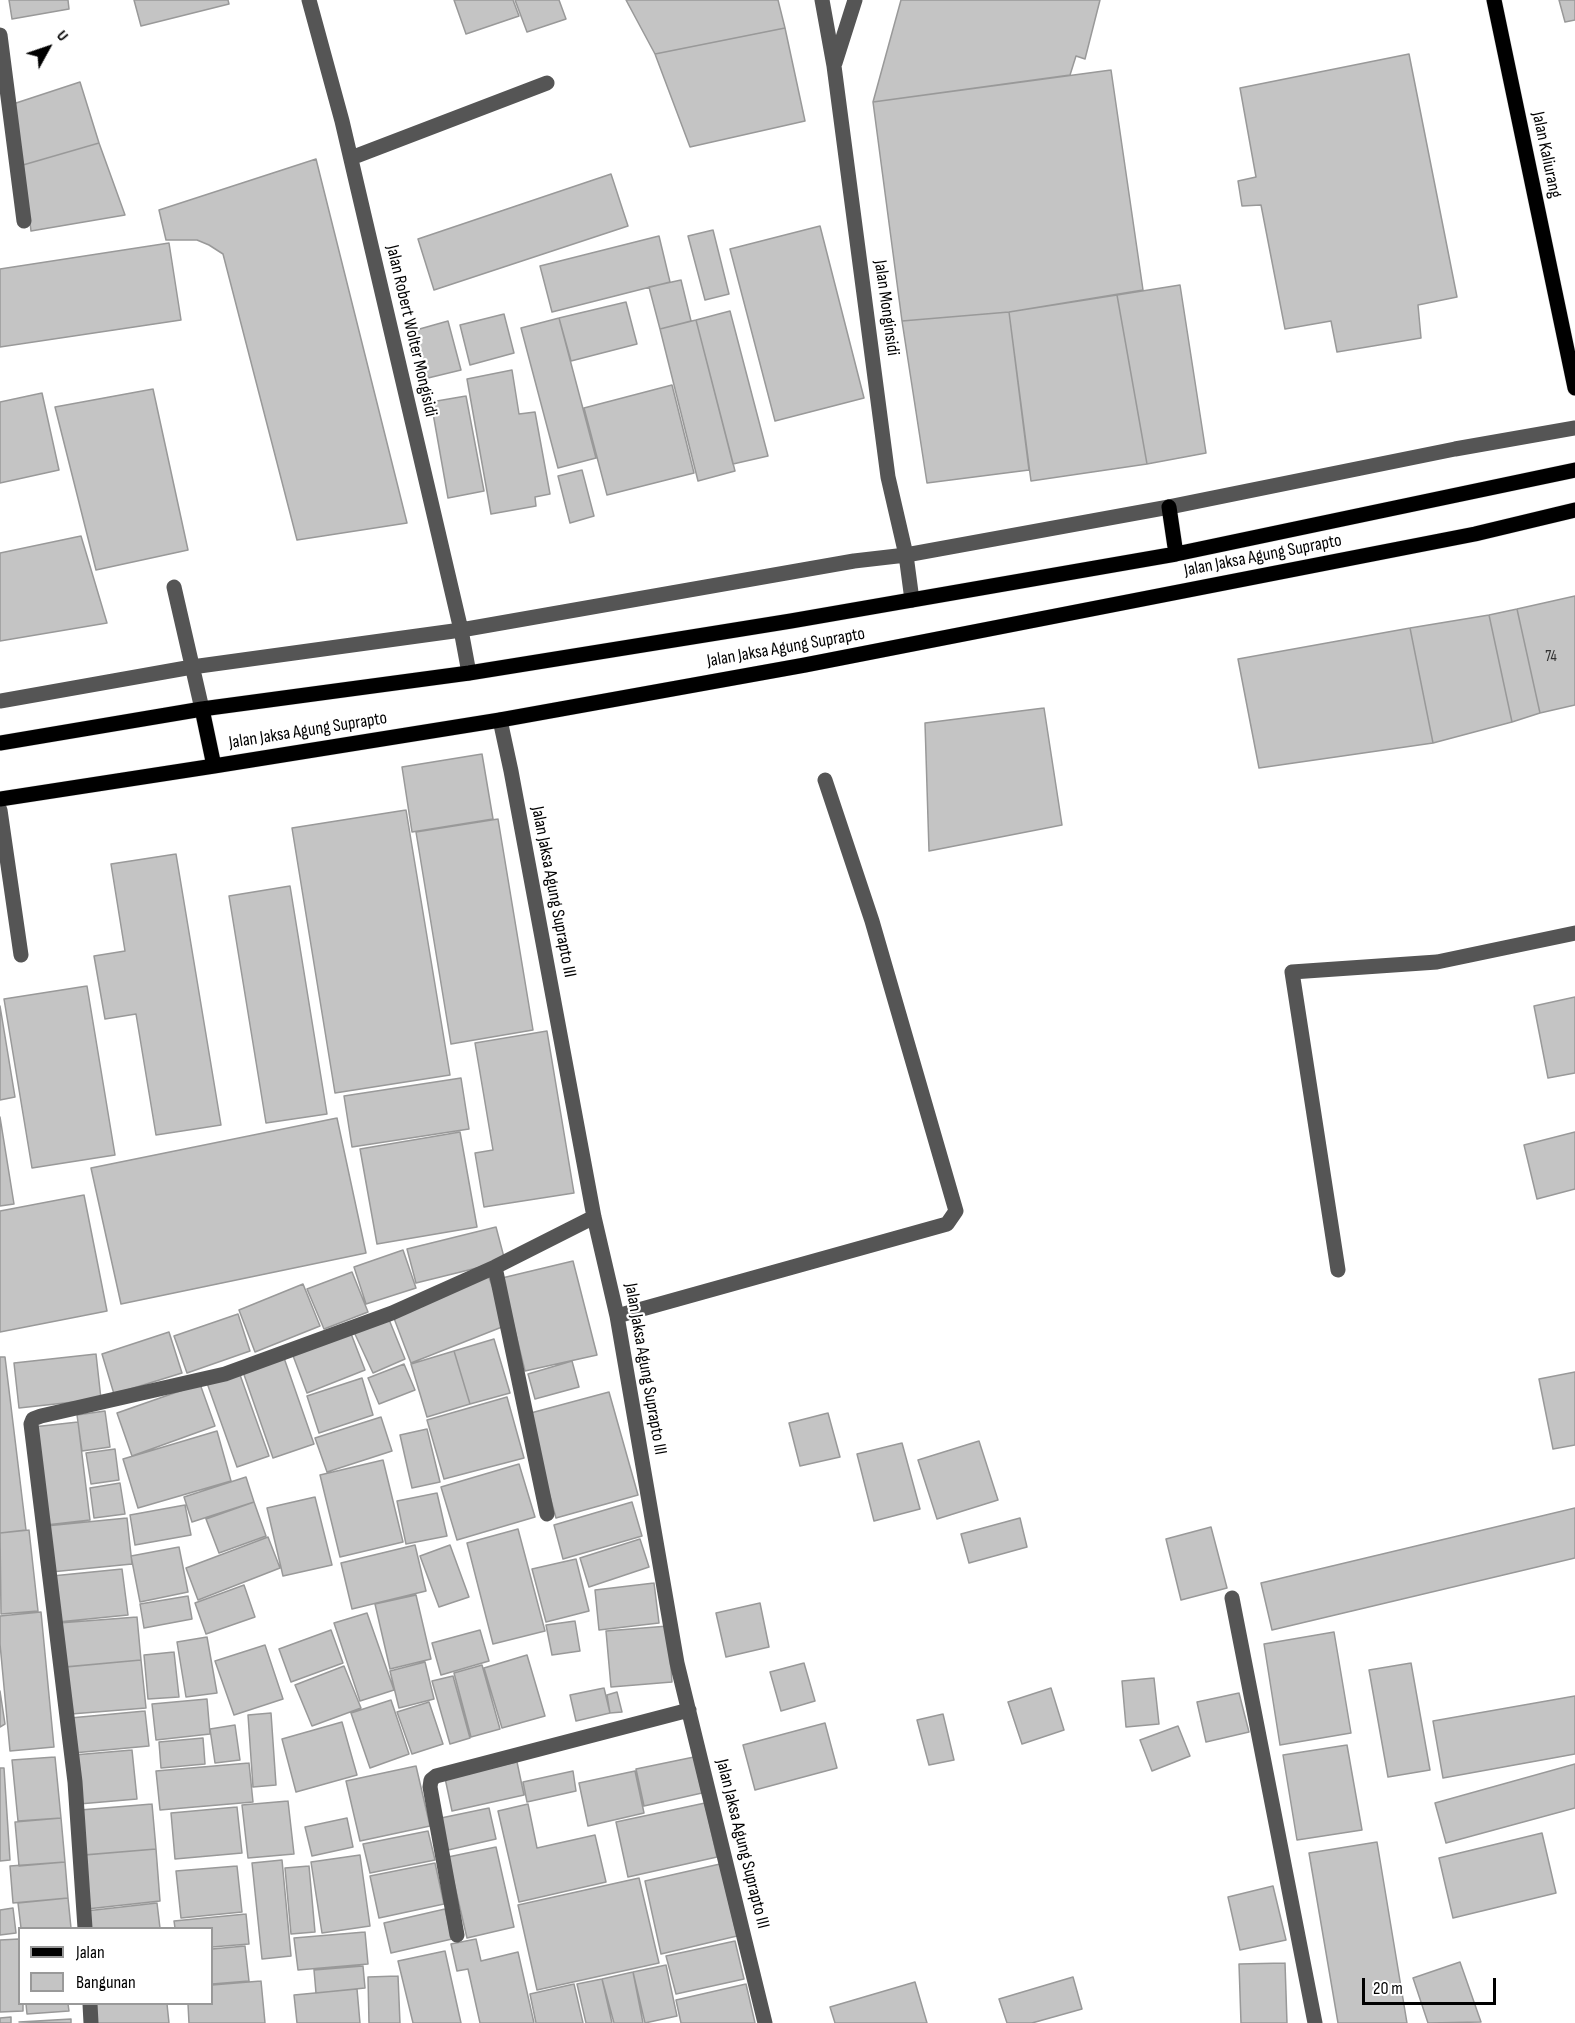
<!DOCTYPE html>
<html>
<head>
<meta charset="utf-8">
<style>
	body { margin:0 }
	#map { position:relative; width:1575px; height:2023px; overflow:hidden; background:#fff; font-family:"Sofia Sans Condensed",sans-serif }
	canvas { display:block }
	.legend { position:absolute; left:18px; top:1927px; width:195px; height:78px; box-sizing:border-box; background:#fff; border:2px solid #999; margin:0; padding:8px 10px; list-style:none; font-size:18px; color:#000 }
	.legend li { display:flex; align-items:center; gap:12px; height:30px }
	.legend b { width:30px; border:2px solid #999 }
	.north { position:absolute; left:18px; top:18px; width:60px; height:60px; -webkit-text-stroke:4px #fff; paint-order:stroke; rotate:50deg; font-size:16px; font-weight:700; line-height:24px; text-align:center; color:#000 }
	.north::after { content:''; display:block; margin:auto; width:21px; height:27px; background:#000; clip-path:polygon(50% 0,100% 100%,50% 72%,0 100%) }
	.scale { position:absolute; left:1362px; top:1978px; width:134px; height:27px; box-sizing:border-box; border:3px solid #000; border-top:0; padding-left:8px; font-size:18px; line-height:21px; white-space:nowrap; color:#000; -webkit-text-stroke:4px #fff; paint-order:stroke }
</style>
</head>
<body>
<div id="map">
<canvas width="1575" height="2023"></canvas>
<ul class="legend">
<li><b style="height:8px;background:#000"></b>Jalan</li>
<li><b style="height:16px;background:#c4c4c4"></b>Bangunan</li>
</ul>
<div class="north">U</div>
<div class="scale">20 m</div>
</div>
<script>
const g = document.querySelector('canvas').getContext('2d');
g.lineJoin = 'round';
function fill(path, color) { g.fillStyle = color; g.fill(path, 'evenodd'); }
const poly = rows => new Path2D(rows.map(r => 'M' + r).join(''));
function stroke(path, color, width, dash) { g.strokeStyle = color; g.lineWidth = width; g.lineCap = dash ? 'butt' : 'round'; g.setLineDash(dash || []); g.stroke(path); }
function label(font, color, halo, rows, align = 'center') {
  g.font = font + ' "Sofia Sans Condensed",sans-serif'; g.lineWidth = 4.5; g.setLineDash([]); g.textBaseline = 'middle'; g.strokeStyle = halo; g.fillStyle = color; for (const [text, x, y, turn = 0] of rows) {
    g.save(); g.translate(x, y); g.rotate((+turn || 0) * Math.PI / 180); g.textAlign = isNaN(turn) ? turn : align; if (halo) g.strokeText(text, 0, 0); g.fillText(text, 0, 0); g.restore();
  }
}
const building = poly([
	[9,0,68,0,69,9,12,19,9,0],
	[134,0,228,0,229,4,141,26,134,0],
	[454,0,513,0,519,16,466,34,454,0],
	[515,0,559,0,566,19,527,32,515,0],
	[626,0,778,0,785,28,655,54,626,0],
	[901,0,1100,0,1085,59,1076,56,1070,75,873,102,901,0],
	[1559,0,1575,0,1575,20,1565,22,1559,0],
	[785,28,805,121,690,147,655,54,785,28],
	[1409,54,1457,297,1418,305,1421,338,1337,352,1331,321,1285,329,1261,205,1242,206,1238,181,1256,177,1240,88,1409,54],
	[1111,70,1143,290,1009,312,902,321,873,102,1111,70],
	[80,82,99,143,23,165,13,104,80,82],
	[99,143,125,215,31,231,23,165,99,143],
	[316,159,407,523,297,540,223,254,209,245,197,240,166,240,159,210,316,159],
	[611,174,628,226,434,290,418,239,611,174],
	[820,226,864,398,775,421,730,249,820,226],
	[713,230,729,294,705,300,688,236,713,230],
	[659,236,670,282,552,312,540,266,659,236],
	[169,243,181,320,0,347,0,269,169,243],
	[681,280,691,321,660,329,649,287,681,280],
	[1180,285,1206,453,1147,464,1117,295,1180,285],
	[1117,295,1147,464,1031,481,1009,312,1117,295],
	[626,302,637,344,571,361,559,318,626,302],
	[730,311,768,456,733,464,696,320,730,311],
	[1009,312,1029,470,927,483,902,321,1009,312],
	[504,314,514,353,470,365,460,325,504,314],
	[559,318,596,458,558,468,521,328,559,318],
	[696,320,735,471,698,481,660,329,696,320],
	[448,321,461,370,428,378,416,330,448,321],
	[512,370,519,414,535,412,550,494,535,497,536,506,491,514,467,379,512,370],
	[672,385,694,473,607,495,584,408,672,385],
	[153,389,188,550,96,570,55,407,153,389],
	[42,393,59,470,0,483,0,402,42,393],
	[466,396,484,491,448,498,431,402,466,396],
	[582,470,594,516,570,523,558,476,582,470],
	[81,536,107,623,0,641,0,553,81,536],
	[1575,596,1575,705,1540,713,1517,609,1575,596],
	[1517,609,1540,713,1512,722,1489,615,1517,609],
	[1489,615,1512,722,1433,743,1410,628,1489,615],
	[1410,628,1433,743,1259,768,1238,659,1410,628],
	[1044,708,1062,825,929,851,925,723,1044,708],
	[482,754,493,819,412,832,402,767,482,754],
	[406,810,450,1075,335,1093,292,828,406,810],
	[498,819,533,1030,451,1044,416,832,498,819],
	[176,854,221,1125,156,1135,136,1014,105,1019,94,956,125,951,111,864,176,854],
	[290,886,327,1114,266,1123,229,896,290,886],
	[87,986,115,1155,32,1168,4,999,87,986],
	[1575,997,1575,1073,1548,1078,1534,1006,1575,997],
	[0,1006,15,1097,0,1100,0,1006],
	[547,1031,574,1193,484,1207,475,1153,493,1150,475,1043,547,1031],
	[461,1078,469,1129,352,1147,344,1096,461,1078],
	[0,1117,14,1204,0,1206,0,1117],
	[337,1118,366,1253,121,1304,91,1168,337,1118],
	[460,1132,477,1227,377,1244,360,1149,460,1132],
	[1575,1132,1575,1189,1537,1199,1524,1145,1575,1132],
	[84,1195,107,1311,0,1332,0,1211,84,1195],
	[496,1227,505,1261,416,1283,407,1249,496,1227],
	[403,1250,416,1288,366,1304,354,1267,403,1250],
	[573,1261,597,1355,525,1371,502,1278,573,1261],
	[352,1272,368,1312,324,1329,307,1289,352,1272],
	[488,1275,507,1325,411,1363,392,1313,488,1275],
	[303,1284,320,1326,255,1352,239,1310,303,1284],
	[238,1314,250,1351,187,1373,174,1336,238,1314],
	[388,1317,405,1359,373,1373,354,1332,388,1317],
	[350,1331,365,1370,307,1393,292,1353,350,1331],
	[169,1332,182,1373,114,1394,102,1354,169,1332],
	[494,1339,510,1393,470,1404,454,1351,494,1339],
	[454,1351,470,1404,427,1417,411,1364,454,1351],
	[96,1354,101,1399,19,1408,14,1363,96,1354],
	[283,1355,314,1444,273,1458,242,1369,283,1355],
	[0,1357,5,1357,26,1530,0,1533,0,1357],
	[572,1361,579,1387,535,1399,528,1374,572,1361],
	[404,1364,415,1390,379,1404,368,1378,404,1364],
	[239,1372,269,1456,237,1467,207,1383,239,1372],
	[1575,1372,1575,1445,1553,1449,1539,1379,1575,1372],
	[362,1378,373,1415,319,1433,307,1396,362,1378],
	[200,1384,215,1426,132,1456,117,1413,200,1384],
	[609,1392,638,1495,556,1518,527,1414,609,1392],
	[507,1397,524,1458,444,1479,427,1420,507,1397],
	[105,1411,110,1447,82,1451,77,1415,105,1411],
	[828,1413,840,1457,800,1466,789,1423,828,1413],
	[381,1417,392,1451,327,1472,315,1438,381,1417],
	[78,1422,90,1520,46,1525,33,1427,78,1422],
	[427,1429,440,1482,412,1488,400,1435,427,1429],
	[217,1431,231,1481,138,1508,123,1459,217,1431],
	[979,1441,998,1500,937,1519,918,1460,979,1441],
	[902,1443,920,1509,874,1521,857,1454,902,1443],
	[115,1449,119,1480,91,1484,86,1453,115,1449],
	[383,1460,403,1542,340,1557,320,1475,383,1460],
	[519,1464,535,1517,457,1540,441,1487,519,1464],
	[246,1477,254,1502,192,1522,184,1497,246,1477],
	[120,1483,125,1514,94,1518,90,1488,120,1483],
	[437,1493,447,1536,406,1544,397,1501,437,1493],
	[315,1497,332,1565,283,1576,267,1508,315,1497],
	[254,1502,266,1536,219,1553,206,1519,254,1502],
	[632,1502,642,1536,563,1559,554,1525,632,1502],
	[185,1505,191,1535,135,1545,130,1515,185,1505],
	[1575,1508,1575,1558,1272,1630,1261,1583,1575,1508],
	[127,1518,132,1564,51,1572,46,1526,127,1518],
	[1020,1518,1027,1547,969,1563,961,1534,1020,1518],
	[1211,1527,1227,1588,1181,1600,1166,1539,1211,1527],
	[518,1529,545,1631,493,1644,467,1543,518,1529],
	[29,1530,38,1611,1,1614,0,1533,29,1530],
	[268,1537,280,1568,198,1600,186,1568,268,1537],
	[640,1539,649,1567,589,1587,580,1558,640,1539],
	[415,1545,426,1591,352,1609,341,1563,415,1545],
	[450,1545,469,1597,439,1607,420,1556,450,1545],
	[179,1547,188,1592,140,1602,131,1556,179,1547],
	[576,1559,589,1611,546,1622,532,1569,576,1559],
	[122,1569,128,1615,58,1622,52,1576,122,1569],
	[654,1583,659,1623,599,1630,595,1590,654,1583],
	[244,1585,255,1617,206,1634,195,1603,244,1585],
	[416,1595,431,1659,390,1669,375,1604,416,1595],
	[188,1596,192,1619,144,1628,140,1604,188,1596],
	[760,1603,769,1647,726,1657,716,1613,760,1603],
	[41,1612,54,1747,10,1751,0,1644,0,1616,41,1612],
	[367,1613,394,1690,360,1701,334,1623,367,1613],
	[137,1617,141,1660,64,1667,59,1623,137,1617],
	[575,1621,580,1651,552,1655,546,1625,575,1621],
	[668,1626,672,1682,611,1687,606,1631,668,1626],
	[331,1630,343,1663,291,1682,279,1649,331,1630],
	[480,1630,489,1661,441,1675,432,1643,480,1630],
	[1334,1632,1351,1733,1280,1745,1264,1644,1334,1632],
	[207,1637,217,1693,186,1697,177,1642,207,1637],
	[265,1645,283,1699,234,1715,215,1661,265,1645],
	[174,1652,179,1697,148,1699,144,1655,174,1652],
	[527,1655,545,1716,502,1728,484,1668,527,1655],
	[141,1660,146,1708,71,1714,66,1667,141,1660],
	[425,1662,434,1699,399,1708,390,1671,425,1662],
	[804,1663,815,1701,781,1711,770,1672,804,1663],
	[1411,1663,1430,1770,1388,1777,1369,1670,1411,1663],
	[482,1665,500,1729,471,1737,454,1673,482,1665],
	[344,1666,361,1708,312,1726,295,1685,344,1666],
	[453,1676,470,1738,450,1744,432,1681,453,1676],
	[1154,1678,1159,1724,1126,1727,1122,1681,1154,1678],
	[604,1688,610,1713,576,1721,570,1695,604,1688],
	[1051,1688,1064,1730,1022,1744,1008,1702,1051,1688],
	[0,1691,5,1724,0,1727,0,1691],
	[617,1692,622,1712,610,1713,607,1695,617,1692],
	[1239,1693,1249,1732,1206,1742,1197,1702,1239,1693],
	[1575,1696,1575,1754,1443,1778,1433,1721,1575,1696],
	[207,1699,210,1734,156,1740,152,1704,207,1699],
	[391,1700,409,1754,370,1768,351,1713,391,1700],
	[429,1702,443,1744,412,1754,397,1712,429,1702],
	[145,1711,149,1746,73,1753,70,1718,145,1711],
	[271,1713,276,1785,253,1787,248,1715,271,1713],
	[943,1714,954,1760,929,1765,917,1720,943,1714],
	[342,1722,357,1775,296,1792,282,1739,342,1722],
	[825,1723,837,1768,755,1790,743,1745,825,1723],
	[235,1725,240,1760,215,1763,210,1729,235,1725],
	[1178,1726,1190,1756,1152,1771,1140,1740,1178,1726],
	[203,1738,205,1764,161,1768,159,1742,203,1738],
	[1347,1745,1362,1830,1297,1840,1283,1755,1347,1745],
	[132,1750,137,1799,79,1804,74,1755,132,1750],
	[55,1757,61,1818,18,1821,12,1760,55,1757],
	[694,1757,702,1793,644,1806,636,1769,694,1757],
	[517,1762,524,1795,452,1811,445,1778,517,1762],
	[249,1763,253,1802,160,1810,156,1771,249,1763],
	[1575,1764,1575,1808,1446,1843,1435,1803,1575,1764],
	[416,1766,430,1826,360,1841,346,1781,416,1766],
	[0,1768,4,1768,10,1860,0,1861,0,1768],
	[573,1771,576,1791,527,1802,523,1782,573,1771],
	[635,1771,644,1813,588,1826,579,1783,635,1771],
	[288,1801,294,1854,248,1858,242,1805,288,1801],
	[705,1803,717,1857,628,1877,616,1822,705,1803],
	[152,1804,156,1849,85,1855,80,1810,152,1804],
	[528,1804,537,1848,595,1835,606,1882,519,1902,498,1811,528,1804],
	[237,1807,242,1853,175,1859,171,1813,237,1807],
	[489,1808,496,1839,448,1850,441,1818,489,1808],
	[61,1818,65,1862,19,1866,15,1822,61,1818],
	[347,1818,353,1847,312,1856,305,1827,347,1818],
	[428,1831,435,1860,370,1873,363,1844,428,1831],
	[1542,1833,1556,1893,1453,1918,1439,1858,1542,1833],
	[1377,1842,1407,2023,1338,2023,1309,1853,1377,1842],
	[496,1847,514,1927,467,1938,448,1857,496,1847],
	[156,1849,160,1901,87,1909,83,1855,156,1849],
	[360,1855,370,1926,322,1933,311,1862,360,1855],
	[282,1860,291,1956,262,1959,252,1863,282,1860],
	[65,1862,68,1898,13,1903,10,1866,65,1862],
	[435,1863,444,1904,379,1918,370,1876,435,1863],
	[720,1864,737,1936,661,1954,645,1881,720,1864],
	[237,1866,242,1912,181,1918,176,1871,237,1866],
	[309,1866,315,1932,291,1934,285,1868,309,1866],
	[639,1878,659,1963,537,1990,518,1905,639,1878],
	[1273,1886,1286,1940,1240,1950,1228,1897,1273,1886],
	[68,1898,71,1928,21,1928,18,1903,68,1898],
	[157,1903,160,1928,88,1928,86,1911,157,1903],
	[13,1908,16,1933,0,1935,0,1910,13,1908],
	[445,1909,452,1939,391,1953,384,1923,445,1909],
	[246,1914,249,1944,212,1947,212,1928,175,1928,174,1921,246,1914],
	[365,1932,368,1964,298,1970,294,1938,365,1932],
	[19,1939,20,2004,23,2004,23,2011,0,2012,0,1940,19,1939],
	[476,1939,481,1961,518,1952,534,2023,480,2023,468,1969,457,1971,451,1944,476,1939],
	[735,1941,744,1979,676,1994,666,1956,735,1941],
	[245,1946,249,1981,212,1984,212,1949,245,1946],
	[445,1951,461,2023,413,2023,398,1961,445,1951],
	[1460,1962,1481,2022,1428,2023,1413,1978,1460,1962],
	[1285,1963,1287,2023,1241,2023,1239,1964,1285,1963],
	[666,1965,677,2016,645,2023,633,1972,666,1965],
	[363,1966,365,1988,316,1993,314,1970,363,1966],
	[633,1972,643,2023,614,2023,602,1979,633,1972],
	[398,1976,400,2023,369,2023,368,1977,398,1976],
	[1073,1977,1082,2009,1032,2023,1007,2023,999,1999,1073,1977],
	[602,1979,612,2023,586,2023,577,1984,602,1979],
	[261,1981,265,2023,189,2023,188,2004,212,2004,212,1985,261,1981],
	[915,1982,927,2023,835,2023,830,2007,915,1982],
	[574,1984,583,2023,536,2023,530,1994,574,1984],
	[746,1984,755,2023,681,2023,676,2000,746,1984],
	[357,1989,360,2023,297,2023,294,1995,357,1989],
	[26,2004,68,2004,69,2011,27,2014,26,2004],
	[93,2004,167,2004,169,2023,95,2023,93,2004],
	[11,2017,11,2023,0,2023,0,2018,11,2017],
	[71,2019,71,2023,19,2022,71,2019]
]);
const minor = poly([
	[309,0,342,121,461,630,469,673],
	[822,0,834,66,888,477,906,555,912,600],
	[0,35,24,221],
	[835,63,855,0],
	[351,158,547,83],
	[174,587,202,709],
	[0,701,192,667,461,630,854,561,906,555,1169,507,1455,449,1575,428],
	[500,720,511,771,594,1217,617,1316,677,1663,765,2023],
	[0,810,21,955],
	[495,1267,547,1514],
	[1338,1270,1292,972,1437,962,1575,933],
	[617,1316,947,1224,956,1211,872,921,825,780],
	[1232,1598,1315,2023],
	[85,1928,75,1782,31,1424,33,1419,41,1416,225,1374,392,1313,495,1267,594,1217],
	[457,1935,430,1787,431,1780,436,1776,689,1710],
	[90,2004,91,2023]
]);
const major = poly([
	[1494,0,1575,388],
	[1169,507,1176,554],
	[202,709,214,766],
	[0,743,202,709,469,673,791,621,1176,554,1575,470],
	[0,799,214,766,500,720,805,665,1475,534,1575,510]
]);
const numberNames = [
	["74",1551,657]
];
const streetNames = [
	["Jalan Kaliurang",1546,155,78],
	["Jalan Monginsidi",886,308,82],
	["Jalan Robert Wolter Mongisidi",411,331,77],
	["Jalan Jaksa Agung Suprapto",1263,556,-11],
	["Jalan Jaksa Agung Suprapto",786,648,-10],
	["Jalan Jaksa Agung Suprapto",308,731,-9],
	["Jalan Jaksa Agung Suprapto III",553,892,79],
	["Jalan Jaksa Agung Suprapto III",645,1369,80],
	["Jalan Jaksa Agung Suprapto III",742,1844,76]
];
fill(building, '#c4c4c4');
stroke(building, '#999', 1.5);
stroke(major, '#dbdbdb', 16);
stroke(minor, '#555', 15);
stroke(major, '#000', 15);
label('15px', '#313131', null, numberNames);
label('18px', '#000', '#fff', streetNames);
</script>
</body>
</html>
